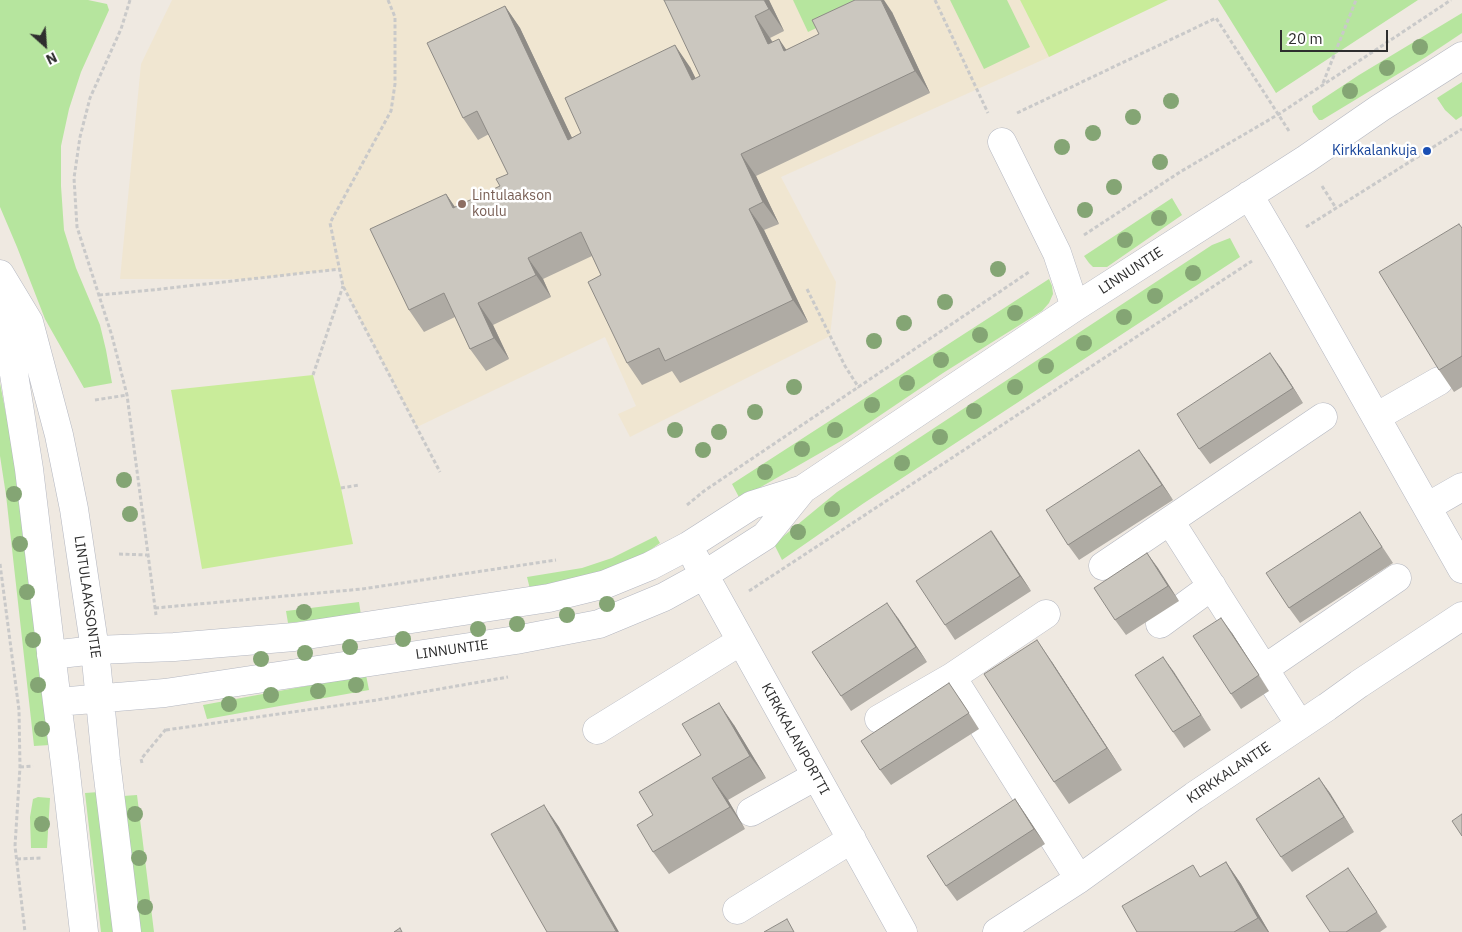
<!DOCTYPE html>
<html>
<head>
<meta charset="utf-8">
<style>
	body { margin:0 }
	#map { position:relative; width:1462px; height:932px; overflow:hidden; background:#efe9e1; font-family:"IBM Plex Sans",sans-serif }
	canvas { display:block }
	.north { position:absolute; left:20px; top:20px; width:50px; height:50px; -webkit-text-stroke:4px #fff; paint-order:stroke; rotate:154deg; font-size:14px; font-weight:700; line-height:20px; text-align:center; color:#2e2e2e }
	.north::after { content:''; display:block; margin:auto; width:18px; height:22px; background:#2e2e2e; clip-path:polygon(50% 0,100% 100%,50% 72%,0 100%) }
	.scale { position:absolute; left:1280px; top:30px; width:108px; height:22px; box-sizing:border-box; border:2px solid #2e2e2e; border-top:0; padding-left:6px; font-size:15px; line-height:18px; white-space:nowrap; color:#2e2e2e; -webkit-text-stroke:4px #fff; paint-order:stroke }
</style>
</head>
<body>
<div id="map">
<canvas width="1462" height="932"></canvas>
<div class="north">N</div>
<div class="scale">20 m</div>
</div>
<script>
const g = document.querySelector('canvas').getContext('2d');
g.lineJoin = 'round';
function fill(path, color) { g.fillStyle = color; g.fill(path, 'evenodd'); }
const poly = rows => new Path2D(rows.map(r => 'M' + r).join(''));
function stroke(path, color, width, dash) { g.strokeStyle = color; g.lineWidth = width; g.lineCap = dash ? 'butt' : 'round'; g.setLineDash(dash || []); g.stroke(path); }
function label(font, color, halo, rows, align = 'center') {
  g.font = font + ' "IBM Plex Sans",sans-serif'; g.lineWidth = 5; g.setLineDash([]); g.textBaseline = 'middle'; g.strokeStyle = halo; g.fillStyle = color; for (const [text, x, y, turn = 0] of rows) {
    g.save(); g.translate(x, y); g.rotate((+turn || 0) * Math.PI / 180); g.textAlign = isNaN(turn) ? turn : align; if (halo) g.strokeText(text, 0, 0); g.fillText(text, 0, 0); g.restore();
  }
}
const education = poly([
	[172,0,1020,0,1049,57,781,177,836,282,830,336,630,437,618,414,636,406,605,337,417,427,343,286,340,269,252,279,120,279,141,64]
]);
const green = poly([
	[0,0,88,0,107,4,109,10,81,72,69,109,61,146,61,186,64,230,76,268,100,325,106,350,112,383,84,388,45,319,17,247,0,207],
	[793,0,875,0,808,32],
	[950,0,1007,0,1030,47,984,69],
	[1218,0,1418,0,1276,93],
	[1462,13,1462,33,1426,57,1322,120,1319,120,1313,112,1312,106,1359,75],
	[1462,82,1462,116,1456,120,1445,110,1437,98],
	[1172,198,1182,215,1107,267,1093,267,1089,263,1084,256],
	[1230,238,1240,257,864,503,782,560,774,544,837,492,1212,245],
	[1049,279,1052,286,1053,294,1049,303,1042,311,943,373,848,437,740,499,732,484],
	[0,383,21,493,50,745,34,746,6,495,0,456],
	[656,536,660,543,646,553,618,567,530,589,527,577,582,568,612,558],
	[359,602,361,615,288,623,286,611],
	[366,675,369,690,207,719,203,705],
	[99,792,117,932,101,932,85,793],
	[137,795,154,932,139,932,123,796],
	[38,797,50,798,47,848,31,848,30,817,33,799]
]);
const pitch = poly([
	[1020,0,1168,0,1049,57],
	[313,375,341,488,353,544,202,569,171,390]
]);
const path = poly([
	[130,0,121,29,90,98,80,137,74,178,77,227,112,336,127,395,156,615],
	[388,0,395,17,395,84,391,111,330,223,343,286,440,472],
	[935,0,988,113],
	[1323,83,1356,0],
	[1017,113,1216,18,1289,131],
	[1322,186,1336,208],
	[1306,227,1462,129],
	[1084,235,1180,172,1279,114,1451,0],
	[807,289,845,366,859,388],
	[99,295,152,290,340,269],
	[313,375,343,286],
	[95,400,127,395],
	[341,488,359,485],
	[687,505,704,491,1029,272],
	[119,554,147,555],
	[0,564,19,710,20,767,15,846,25,932],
	[749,591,1252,261],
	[155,608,362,589,556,560],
	[166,730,377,700,508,677],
	[142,763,141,759,166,729],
	[20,767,33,766],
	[17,859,42,858]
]);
const minor = poly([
	[1002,142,1057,253,1075,307],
	[1249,195,1283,253,1462,569],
	[0,274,29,322,59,435,74,509,95,650,106,761,127,932],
	[0,279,4,327,14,374,29,469,57,702,65,764,84,932],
	[1376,417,1439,381],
	[1427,507,1462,487],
	[1170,521,1300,725],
	[696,560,903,932],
	[1103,566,1323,417],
	[1160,624,1212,586],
	[51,655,95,650,174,647,294,637,549,598,606,584,650,566,688,546,752,505,803,489,1075,307,1306,159,1380,108,1462,56],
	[1264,669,1397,578],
	[952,677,1079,879],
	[57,702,165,693,516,640,599,624,664,597,704,575,765,536,803,489],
	[879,719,952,677,1046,614],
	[597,730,741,641],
	[751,812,816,776],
	[737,910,852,839],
	[997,932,1079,879,1194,796,1327,707,1359,684,1462,616]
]);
const trees = [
	[1420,47],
	[1387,68],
	[1350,91],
	[1171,101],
	[1133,117],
	[1093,133],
	[1062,147],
	[1160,162],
	[1114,187],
	[1085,210],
	[1159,218],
	[1125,240],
	[998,269],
	[1193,273],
	[1155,296],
	[945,302],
	[1015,313],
	[1124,317],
	[904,323],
	[980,335],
	[874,341],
	[1084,343],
	[941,360],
	[1046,366],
	[907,383],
	[794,387],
	[1015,387],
	[872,405],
	[974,411],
	[755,412],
	[675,430],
	[835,430],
	[719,432],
	[940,437],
	[802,449],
	[703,450],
	[902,463],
	[765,472],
	[124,480],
	[14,494],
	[832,509],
	[130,514],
	[798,532],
	[20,544],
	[27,592],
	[607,604],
	[304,612],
	[567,615],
	[517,624],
	[478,629],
	[403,639],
	[33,640],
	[350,647],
	[305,653],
	[261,659],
	[38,685],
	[356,685],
	[318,691],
	[271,695],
	[229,704],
	[42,729],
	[135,814],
	[42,824],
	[139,858],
	[145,907]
];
const wall = poly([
	[769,0,784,31,770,38,773,42,786,50,892,12,930,93,756,176,779,224,764,230,808,322,680,383,672,371,642,385,627,363,601,275,592,256,543,279,551,297,493,325,509,359,486,371,470,349,455,317,424,332,409,310,446,194,455,207,500,186,508,174,489,134,478,140,463,118,505,6,520,28,572,138,581,133,690,67,696,79,700,76],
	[1462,228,1462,387,1454,392,1439,370],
	[1281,368,1303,403,1210,464,1199,449],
	[1139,450,1173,500,1079,560,1068,545],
	[1360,513,1393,563,1300,623,1289,608],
	[992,531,1031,591,955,640,945,625],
	[1147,553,1179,601,1126,635,1115,620],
	[898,618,927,662,851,711,841,696],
	[1232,633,1269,691,1241,709,1231,694],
	[1163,657,1211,730,1184,748,1173,732],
	[1052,662,1122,770,1069,804,1054,782],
	[960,699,979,729,891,785,880,770],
	[734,725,766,778,728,800,745,829,669,874,653,852,653,815,701,755],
	[1319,778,1354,832,1292,872,1281,857],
	[1015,799,1045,844,957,901,946,886],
	[1226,862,1241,884,1269,932,1137,932,1201,877],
	[1348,868,1387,927,1380,932,1330,932]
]);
const shadedWall = poly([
	[764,0,769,0,784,31,769,9],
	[881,0,884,0,892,12,930,93,915,71],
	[505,6,520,28,583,161,568,140],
	[755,16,770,38,784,66,768,44],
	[779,39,794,61,784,51],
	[675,45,690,67,707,102,692,80],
	[741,154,756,176,779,224,763,202],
	[446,194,461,216,453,208],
	[749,209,764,230,808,322,793,300],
	[528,258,543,279,551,297,536,275],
	[478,303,493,325,509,359,494,338],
	[1270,353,1281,368,1303,403,1293,388],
	[1139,450,1150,465,1173,500,1162,485],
	[991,531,1002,547,1031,591,1020,576],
	[1147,553,1158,568,1179,601,1168,586],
	[887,603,898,618,927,662,916,647],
	[1221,618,1232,633,1269,691,1259,675],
	[1037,640,1052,662,1122,770,1107,748],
	[1163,657,1174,672,1211,730,1201,715],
	[719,703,734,725,766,778,750,756],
	[712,778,728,800,745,829,730,807],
	[1319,778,1330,793,1354,832,1344,817],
	[1015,799,1026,815,1045,844,1034,829],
	[544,805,559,827,619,932,616,932,616,931],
	[1226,862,1241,884,1269,932,1268,932,1258,918],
	[1348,868,1358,884,1387,927,1377,912]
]);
const building = poly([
	[664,0,764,0,769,9,755,16,768,44,779,39,784,51,819,34,812,20,855,0,881,0,915,71,741,154,763,202,749,209,793,300,665,361,659,348,627,363,588,282,601,275,581,232,528,258,536,275,478,303,494,338,470,349,444,293,409,310,370,229,446,194,453,208,500,186,496,179,508,174,477,111,463,118,427,43,505,6,568,140,581,133,565,98,675,45,692,80,700,76,664,0],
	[1459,224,1462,228,1462,356,1439,370,1379,272,1459,224],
	[1270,353,1293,388,1199,449,1177,414,1270,353],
	[1139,450,1162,485,1068,545,1046,510,1139,450],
	[1360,512,1382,547,1289,608,1266,573,1360,512],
	[991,531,1020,576,945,625,916,581,991,531],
	[1147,553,1168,586,1115,620,1094,588,1147,553],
	[887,603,916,647,841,696,812,652,887,603],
	[1221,618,1259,675,1231,694,1193,636,1221,618],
	[1037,640,1107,748,1054,782,984,674,1037,640],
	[1163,657,1201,715,1173,732,1135,675,1163,657],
	[949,683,969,713,880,770,861,741,949,683],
	[719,703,750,756,712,778,730,807,653,852,637,825,653,815,639,792,701,755,682,724,719,703],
	[1319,778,1344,817,1281,857,1256,819,1319,778],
	[1015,799,1034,829,946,886,927,856,1015,799],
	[544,805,616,931,614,932,547,932,491,834,544,805],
	[1462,814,1462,836,1452,821,1462,814],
	[1226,862,1258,918,1234,932,1137,932,1122,906,1193,865,1200,877,1226,862],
	[1348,868,1377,912,1346,932,1330,932,1306,896,1348,868],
	[787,919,794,932,764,932,787,919],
	[400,928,402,932,394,932,400,928]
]);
const markers = [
	[1427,151,5,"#1a4fb4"],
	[462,204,5,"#8d6e63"]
];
const transitNames = [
	["Kirkkalankuja",1417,151]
];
const educationNames = [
	["Lintulaakson",472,196],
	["koulu",472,212]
];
const streetNames = [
	["LINNUNTIE",1131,271,-33],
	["LINTULAAKSONTIE",87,597,82],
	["LINNUNTIE",452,650,-8],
	["KIRKKALANPORTTI",795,739,61],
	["KIRKKALANTIE",1229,773,-34]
];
fill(education, '#f0e6d1');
fill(green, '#b6e59e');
fill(pitch, '#c9ec9a');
stroke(minor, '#b4b7c1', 29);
stroke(path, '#c9c9c9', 3, [4, 2.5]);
stroke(minor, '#fff', 28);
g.fillStyle = '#84a574';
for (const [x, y] of trees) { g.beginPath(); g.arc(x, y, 8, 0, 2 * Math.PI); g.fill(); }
fill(wall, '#afaba4');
fill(shadedWall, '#8e8b86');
fill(building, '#cbc7bf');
stroke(building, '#8e8b86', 1);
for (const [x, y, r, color] of markers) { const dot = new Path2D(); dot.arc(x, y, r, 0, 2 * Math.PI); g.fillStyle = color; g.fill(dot); stroke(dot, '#fff', 2); }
label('14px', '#164399', '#fff', transitNames, 'right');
label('14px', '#785e54', '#fff', educationNames, 'left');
label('14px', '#2e2e2e', '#fff', streetNames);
</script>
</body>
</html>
